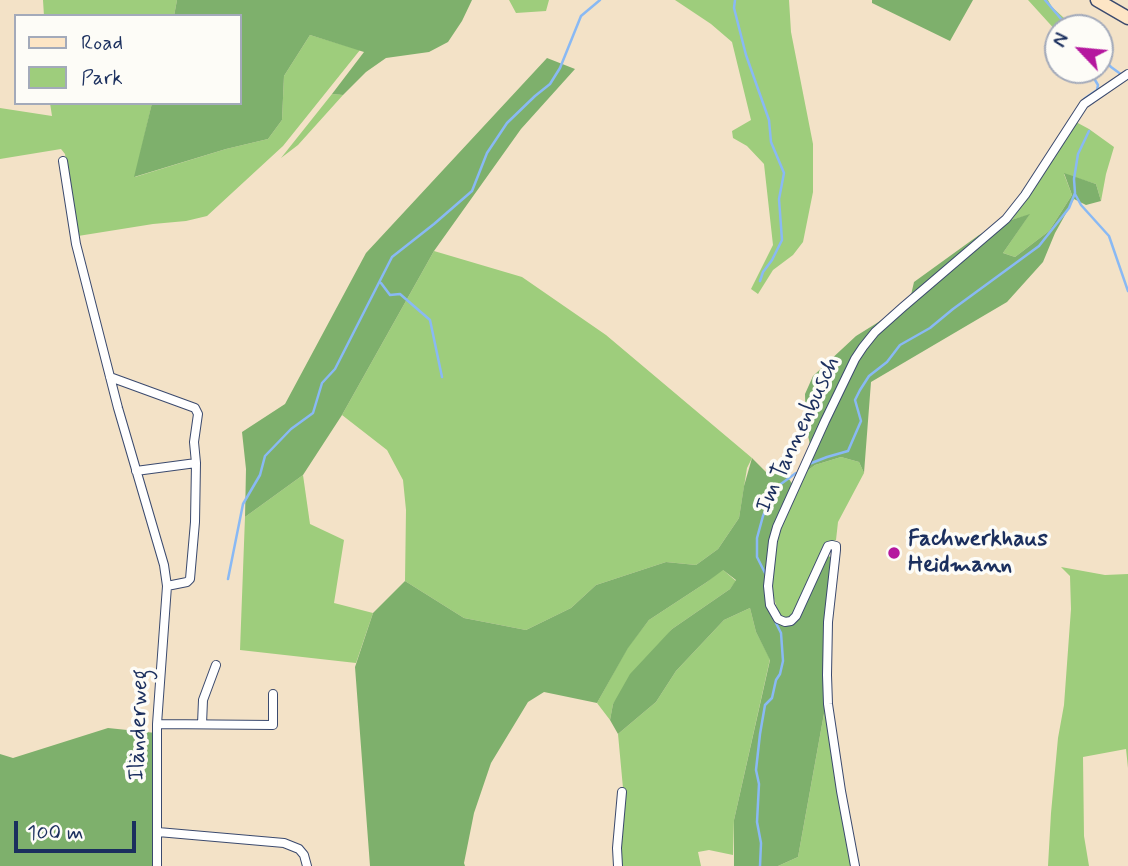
<!DOCTYPE html>
<html>
<head>
<meta charset="utf-8">
<style>
	body { margin:0 }
	#map { position:relative; width:1128px; height:866px; overflow:hidden; background:#f3e2c7; font-family:Mynerve,sans-serif }
	canvas { display:block }
	.legend { position:absolute; left:14px; top:14px; width:228px; height:91px; box-sizing:border-box; background:#fdfcf7; border:2px solid #a3aaba; margin:0; padding:9px 12px; list-style:none; font-size:21px; color:#1b2f5e }
	.legend li { display:flex; align-items:center; gap:14px; height:35px }
	.legend b { width:35px; border:2px solid #a3aaba }
	.north { position:absolute; left:1044px; top:14px; width:70px; height:70px; box-sizing:border-box; background:#fdfcf7; border:2px solid #a3aaba; border-radius:50%; rotate:296deg; font-size:19px; font-weight:700; line-height:28px; text-align:center; color:#1b2f5e }
	.north::after { content:''; display:block; margin:auto; width:24px; height:32px; background:#b5179e; clip-path:polygon(50% 0,100% 100%,50% 72%,0 100%) }
	.scale { position:absolute; left:14px; top:821px; width:122px; height:32px; box-sizing:border-box; border:4px solid #1b2f5e; border-top:0; padding-left:9px; font-size:21px; line-height:24px; white-space:nowrap; color:#1b2f5e; -webkit-text-stroke:5px #fdfcf7; paint-order:stroke }
</style>
</head>
<body>
<div id="map">
<canvas width="1128" height="866"></canvas>
<ul class="legend">
<li><b style="height:9px;background:#fde5c5"></b>Road</li>
<li><b style="height:19px;background:#9ecd7c"></b>Park</li>
</ul>
<div class="north">N</div>
<div class="scale">100 m</div>
</div>
<script>
const g = document.querySelector('canvas').getContext('2d');
g.lineJoin = 'round';
function fill(path, color) { g.fillStyle = color; g.fill(path, 'evenodd'); }
const poly = rows => new Path2D(rows.map(r => 'M' + r).join(''));
function stroke(path, color, width, dash) { g.strokeStyle = color; g.lineWidth = width; g.lineCap = dash ? 'butt' : 'round'; g.setLineDash(dash || []); g.stroke(path); }
function label(font, color, halo, rows, align = 'center') {
  g.font = font + ' Mynerve,sans-serif'; g.lineWidth = 7; g.setLineDash([]); g.textBaseline = 'middle'; g.strokeStyle = halo; g.fillStyle = color; for (const [text, x, y, turn = 0] of rows) {
    g.save(); g.translate(x, y); g.rotate((+turn || 0) * Math.PI / 180); g.textAlign = isNaN(turn) ? turn : align; if (halo) g.strokeText(text, 0, 0); g.fillText(text, 0, 0); g.restore();
  }
}
const green = poly([
	[43,0,177,0,174,16,44,16],
	[509,0,549,0,546,11,516,13],
	[675,0,789,0,791,32,813,144,813,192,803,242,793,255,773,270,758,294,751,289,773,245,764,164,747,146,733,138,732,131,751,120,732,42,711,24],
	[1028,0,1048,0,1052,7,1064,18,1066,28,1058,28,1058,33],
	[310,35,360,50,283,146,207,216,186,221,153,224,78,236,65,154,61,149,0,159,0,108,52,116,50,103,152,103,135,177,226,149,268,139,282,120,284,76],
	[332,94,343,95,298,145,281,158],
	[1076,122,1089,129,1114,147,1106,174,1101,201,1096,184,1064,174,1072,195,1049,231,1015,257,1003,253,1029,215,1011,220],
	[434,251,522,277,606,335,752,458,747,468,739,518,718,549,696,565,666,562,596,585,571,608,526,630,464,618,405,581,406,510,403,480,387,450,342,415],
	[841,457,859,462,864,473,838,522,836,540,827,544,794,615,785,620,779,615,770,585,775,542,803,474,815,465],
	[303,475,310,524,344,540,334,603,373,613,356,663,240,650,245,517],
	[1061,567,1105,575,1128,574,1128,768,1126,749,1083,757,1084,836,1089,866,1048,866,1051,813,1058,738,1064,705,1071,609,1070,576],
	[722,569,736,581,730,589,672,629,613,704,610,720,597,703,628,647,649,620,707,582],
	[750,608,756,632,770,659,734,820,733,855,709,850,698,852,701,866,621,866,623,788,618,734,656,702,676,671,724,620],
	[825,708,853,866,778,866,798,857]
]);
const forest = poly([
	[177,0,472,0,462,21,448,42,429,52,386,58,366,72,343,95,332,94,364,52,310,35,284,76,282,120,268,139,226,149,134,177,152,103,240,103,240,16,174,16],
	[872,0,973,0,950,41,872,3],
	[547,58,575,69,521,129,434,251,342,415,303,475,245,517,246,469,242,432,285,404,366,253],
	[1064,173,1096,184,1101,201,1086,205,1074,199,1055,233,1043,262,1007,302,871,382,864,473,859,462,841,457,815,465,803,474,810,445,806,426,805,394,813,376,856,336,893,313,911,295,914,282,979,235,1011,220,1030,214,1003,253,1015,257,1049,231,1072,195],
	[752,458,766,472,785,473,793,485,779,517,768,606,791,624,824,555,831,557,827,616,825,708,798,857,778,866,734,866,734,820,770,660,756,632,750,608,724,620,676,671,656,702,618,734,610,720,613,704,630,674,672,629,730,589,736,580,723,570,707,582,649,620,628,648,597,703,544,692,528,702,491,763,474,813,464,863,465,866,370,866,355,667,373,613,405,581,464,618,526,630,571,608,596,585,666,562,696,565,718,549,739,518,744,486],
	[108,728,156,733,156,866,0,866,0,754,13,758]
]);
const stream = poly([
	[735,0,734,8,746,55,769,120,771,142,784,173,779,199,782,240,772,260,763,272,760,281],
	[1045,0,1062,20,1073,28],
	[1100,56,1111,67,1122,75],
	[1084,99,1097,90,1098,85,1089,70],
	[1075,194,1081,205,1109,236,1128,291],
	[381,283,390,295,400,294,430,320,442,377],
	[809,464,827,457,848,451,861,421,855,400,860,390,869,376,887,362,900,345,930,328,953,309,1039,246,1069,208,1075,193,1074,179,1078,154,1089,131],
	[766,575,757,557,757,538,763,516,774,489,796,473],
	[228,579,243,504,260,475,265,456,291,429,313,413,322,383,335,369,392,257,434,224,472,191,487,153,507,123,535,96,550,84,560,68,581,16,600,0],
	[760,866,761,843,757,822,759,784,756,770,760,734,765,705,772,698,776,680,780,674,783,661,781,633,769,609]
]);
const minor = poly([
	[63,161,76,244,118,408,164,565,167,586,157,724,157,866],
	[110,377,195,408,198,414,194,442,196,463,195,522,190,579,187,582,167,586],
	[136,471,196,463],
	[157,724,273,725,273,694],
	[202,724,203,700,216,665],
	[158,832,284,843,299,849,304,855,307,866],
	[618,866,617,848,622,792],
	[855,866,841,791,828,704,827,675,828,622,836,550,836,546,832,545,828,546,796,616,791,621,785,622,778,619,770,605,768,586,773,541,777,527,825,421,855,359,863,347,875,332,903,307,1006,219,1025,195,1084,104,1128,74]
]);
const secondary = poly([
	[1097,0,1128,18]
]);
const markers = [
	[894,553,7,"#b5179e"]
];
const streetNames = [
	["Im Tannenbusch",799,435,-65],
	["Iländerweg",140,725,-88]
];
const poiNames = [
	["Fachwerkhaus",908,540],
	["Heidmann",908,566]
];
fill(green, '#9ecd7c');
fill(forest, '#7eb06c');
stroke(stream, '#89b9f4', 2.5);
stroke(minor, '#3b4a6e', 10);
stroke(secondary, '#3b4a6e', 15);
stroke(minor, '#fff', 8);
stroke(secondary, '#fde5c5', 12);
for (const [x, y, r, color] of markers) { const dot = new Path2D(); dot.arc(x, y, r, 0, 2 * Math.PI); g.fillStyle = color; g.fill(dot); stroke(dot, '#fdfcf7', 2.5); }
label('23px', '#1b2f5e', '#fdfcf7', streetNames);
label('bold 23px', '#1b2f5e', '#fdfcf7', poiNames, 'left');
</script>
</body>
</html>
